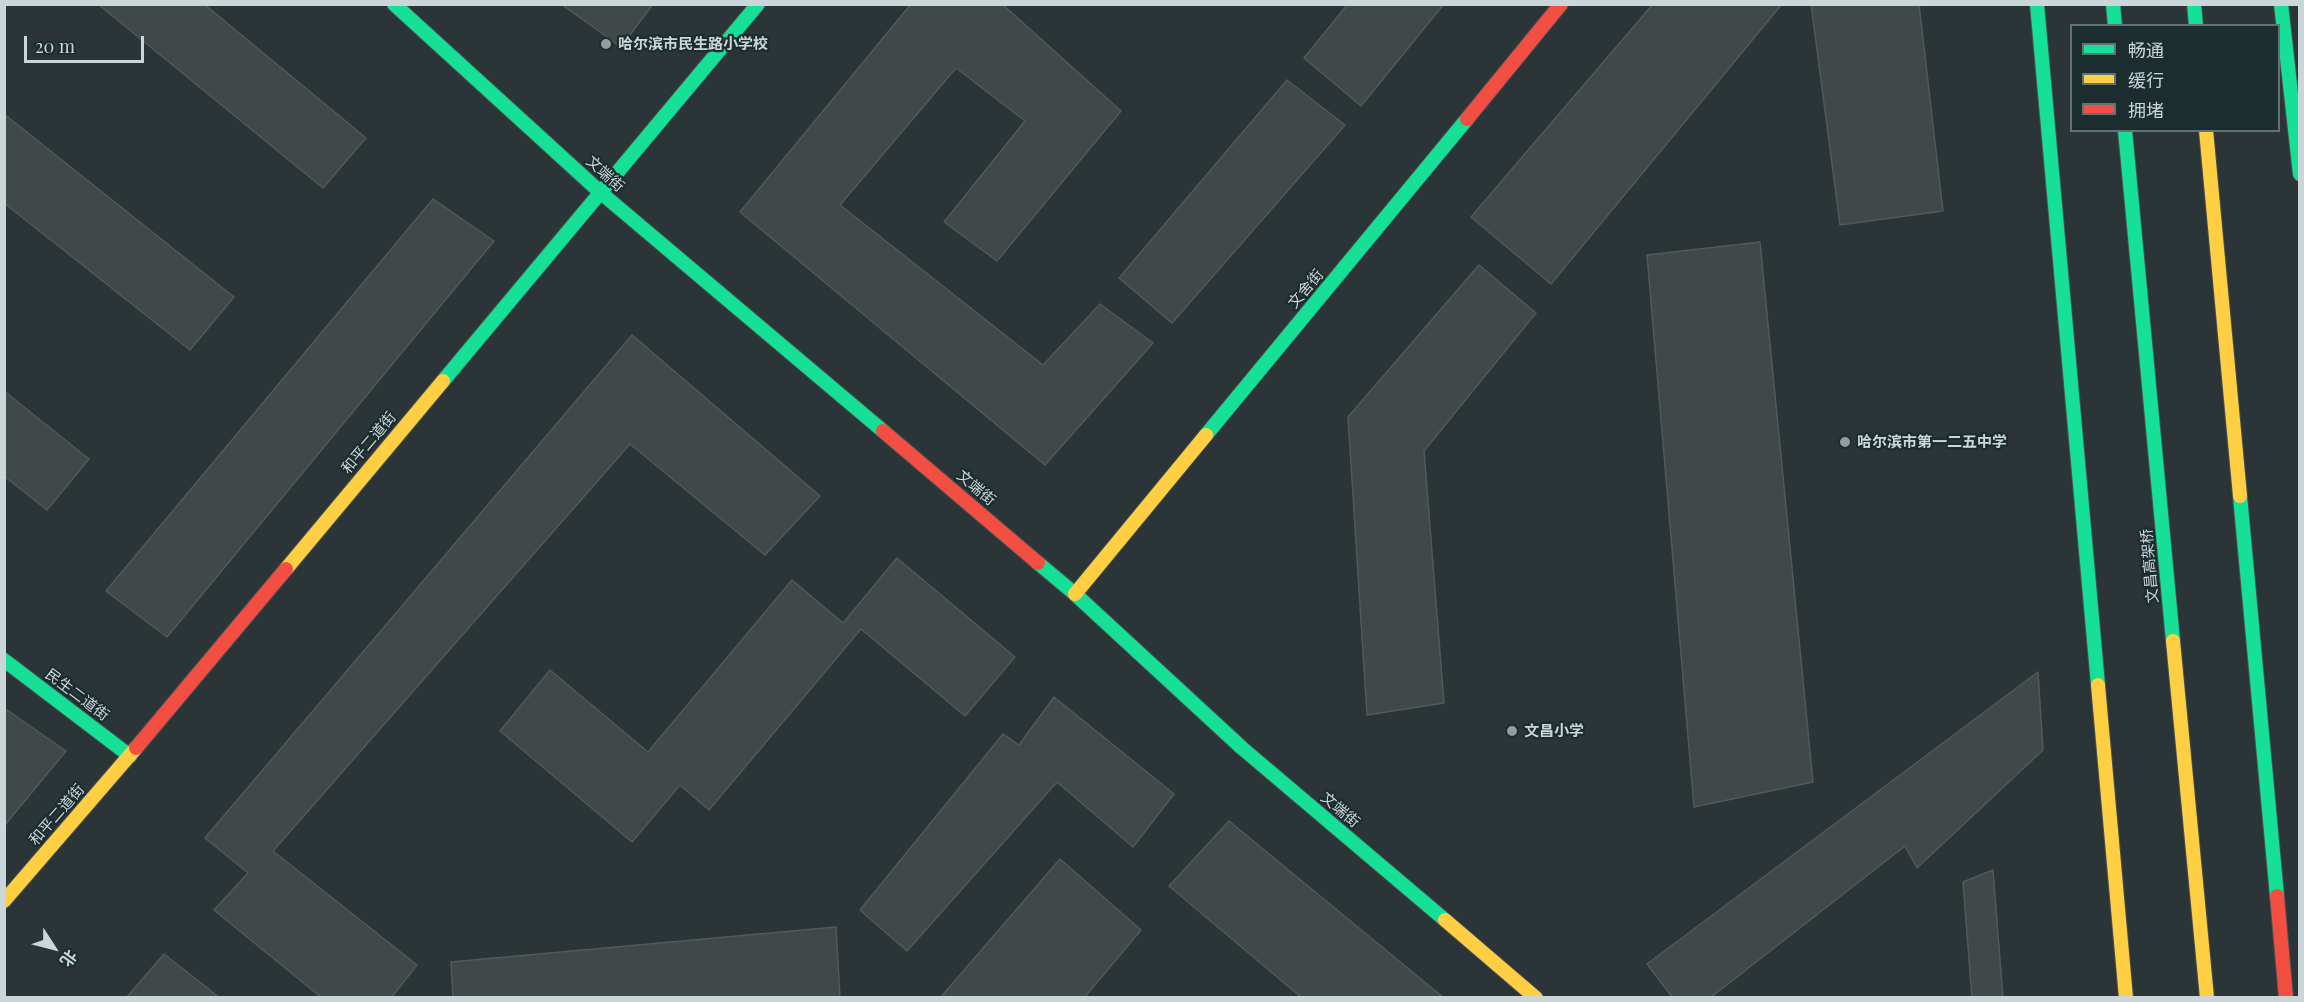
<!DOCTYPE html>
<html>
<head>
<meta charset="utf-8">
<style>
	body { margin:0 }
	#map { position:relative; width:2304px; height:1002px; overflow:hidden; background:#2b3436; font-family:"Playfair Display","Noto Sans SC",serif }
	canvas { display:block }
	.frame { position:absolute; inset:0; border:6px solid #cbd6d8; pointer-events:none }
	.legend { position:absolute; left:2070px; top:24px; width:210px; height:108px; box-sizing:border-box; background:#1c2d30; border:2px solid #627173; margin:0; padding:8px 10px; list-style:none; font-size:18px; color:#cbd6d8 }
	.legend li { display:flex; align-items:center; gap:12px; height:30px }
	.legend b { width:30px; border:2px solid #627173 }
	.north { position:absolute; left:24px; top:918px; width:60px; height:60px; -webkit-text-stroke:4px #1c2d30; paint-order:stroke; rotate:126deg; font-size:16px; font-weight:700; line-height:24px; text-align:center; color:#cbd6d8 }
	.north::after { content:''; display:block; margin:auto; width:21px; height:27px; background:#cbd6d8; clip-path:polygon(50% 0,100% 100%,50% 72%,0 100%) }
	.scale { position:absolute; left:24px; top:36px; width:120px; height:27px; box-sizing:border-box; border:3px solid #cbd6d8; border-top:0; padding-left:8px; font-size:18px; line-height:21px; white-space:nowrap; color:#cbd6d8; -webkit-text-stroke:4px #1c2d30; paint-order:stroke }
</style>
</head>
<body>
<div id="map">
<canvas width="2304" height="1002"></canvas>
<div class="frame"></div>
<ul class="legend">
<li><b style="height:8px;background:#16e098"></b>畅通</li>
<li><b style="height:8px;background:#ffcf43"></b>缓行</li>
<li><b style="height:8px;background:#f24e42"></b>拥堵</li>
</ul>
<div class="north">北</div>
<div class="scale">20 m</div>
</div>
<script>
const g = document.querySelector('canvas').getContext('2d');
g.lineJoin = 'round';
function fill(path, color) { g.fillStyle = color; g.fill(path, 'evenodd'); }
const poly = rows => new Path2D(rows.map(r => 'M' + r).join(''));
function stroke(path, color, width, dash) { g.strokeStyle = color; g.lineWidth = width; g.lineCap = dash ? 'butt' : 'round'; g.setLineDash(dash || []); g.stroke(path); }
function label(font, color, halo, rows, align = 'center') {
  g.font = font + ' "Playfair Display","Noto Sans SC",serif'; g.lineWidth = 4.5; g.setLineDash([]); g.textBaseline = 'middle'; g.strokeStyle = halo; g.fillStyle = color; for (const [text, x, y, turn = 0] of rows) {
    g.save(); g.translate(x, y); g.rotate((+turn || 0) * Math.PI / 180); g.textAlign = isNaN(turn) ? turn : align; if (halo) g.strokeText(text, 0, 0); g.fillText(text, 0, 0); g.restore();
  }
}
const building = poly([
	[98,4,204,4,366,138,323,188,98,4],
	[561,4,653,4,621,47,561,4],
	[911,4,1002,4,1121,111,997,261,944,222,1025,121,956,68,840,205,1043,365,1100,304,1153,343,1045,465,740,212,911,4],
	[1348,4,1444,4,1361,106,1304,58,1348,4],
	[1653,4,1782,4,1551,284,1471,217,1653,4],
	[1811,4,1919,4,1943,211,1840,225,1811,4],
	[1287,80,1345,125,1172,323,1119,278,1287,80],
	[4,114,234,297,190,350,4,203,4,114],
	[433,199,494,241,167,637,106,591,433,199],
	[1760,242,1813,782,1694,807,1647,255,1760,242],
	[1479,265,1536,313,1424,451,1444,703,1367,715,1348,417,1479,265],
	[632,335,820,496,765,555,630,444,273,851,417,965,391,998,322,998,214,910,248,873,205,838,632,335],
	[4,391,89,459,47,510,4,476,4,391],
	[897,558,1015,657,965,716,861,629,709,810,680,785,632,842,500,731,550,670,648,752,792,580,843,623,897,558],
	[2038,672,2043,750,1917,868,1905,846,1710,998,1673,998,1647,964,2038,672],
	[1054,697,1174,794,1133,847,1057,782,907,951,860,910,1003,734,1019,745,1054,697],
	[7,710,66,751,4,826,4,713,7,710],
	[1229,821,1444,998,1302,998,1169,886,1229,821],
	[1060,859,1141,930,1084,998,940,998,1060,859],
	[1993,870,2003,998,1972,998,1963,882,1993,870],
	[836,927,840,998,453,998,451,962,836,927],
	[164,954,220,998,126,998,164,954]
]);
const fast = poly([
	[394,4,600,192,883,431],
	[2037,4,2098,685],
	[2113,4,2115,26],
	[2194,4,2196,26],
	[2281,4,2300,174],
	[2125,130,2173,641],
	[443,381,758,4],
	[1206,435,1467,119],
	[2240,496,2277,896],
	[1038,563,1075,594,1242,748,1445,920],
	[4,660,130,756]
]);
const slow = poly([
	[2206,130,2240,496],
	[286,569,443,381],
	[1075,594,1206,435],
	[2173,641,2207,998],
	[2098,685,2126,998],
	[4,901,136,748],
	[1445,920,1536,998]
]);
const jam = poly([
	[1467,119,1561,4],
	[883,431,1038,563],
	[136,748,286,569],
	[2277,896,2286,998]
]);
const markers = [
	[606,44,6,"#939d9f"],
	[1845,442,6,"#939d9f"],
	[1512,731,6,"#939d9f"]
];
const poiNames = [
	["哈尔滨市民生路小学校",618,44],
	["哈尔滨市第一二五中学",1857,442],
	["文昌小学",1524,731]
];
const streetNames = [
	["文端街",605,174,42],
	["文舍街",1306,289,-50],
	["和平二道街",369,443,-50],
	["文端街",976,488,40],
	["文昌高架桥",2150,566,-95],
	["民生二道街",77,695,37],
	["文端街",1340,810,40],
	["和平二道街",57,815,-49]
];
fill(building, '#40484a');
stroke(building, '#51595b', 1.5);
stroke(fast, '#485051', 16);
stroke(slow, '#485051', 16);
stroke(jam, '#485051', 16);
stroke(fast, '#16e098', 14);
stroke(slow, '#ffcf43', 14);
stroke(jam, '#f24e42', 14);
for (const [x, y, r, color] of markers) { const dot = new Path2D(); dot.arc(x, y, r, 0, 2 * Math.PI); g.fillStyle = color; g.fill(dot); stroke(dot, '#1c2d30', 2); }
label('bold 15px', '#cbd6d8', '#1c2d30', poiNames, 'left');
label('15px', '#cbd6d8', '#1c2d30', streetNames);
</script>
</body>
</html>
